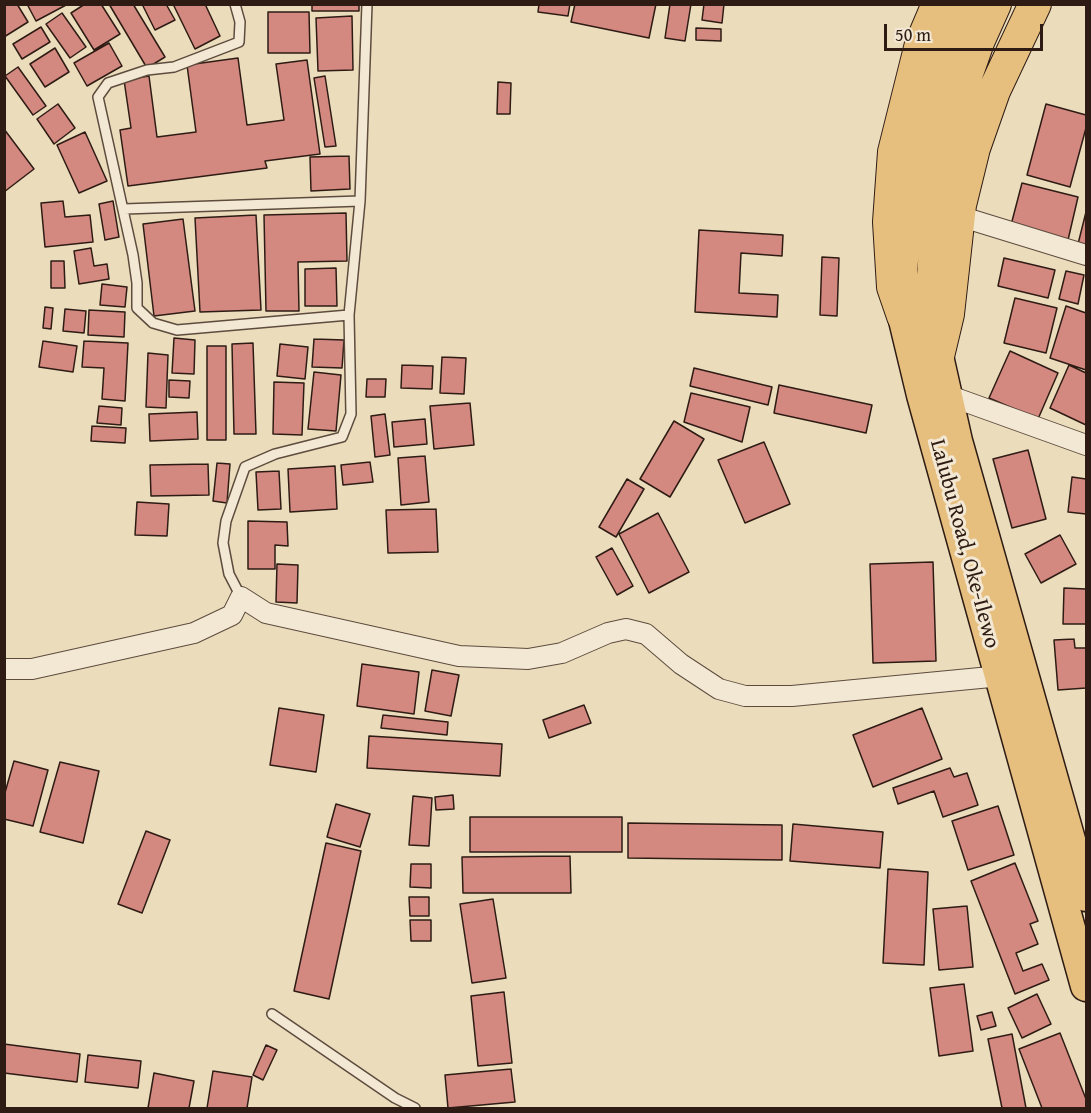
<!DOCTYPE html>
<html>
<head>
<meta charset="utf-8">
<style>
	body { margin:0 }
	#map { position:relative; width:1091px; height:1113px; overflow:hidden; background:#ebdcbc; font-family:"Gentium Book Plus",serif }
	canvas { display:block }
	.frame { position:absolute; inset:0; border:6px solid #2e1c14; pointer-events:none }
	.scale { position:absolute; left:884px; top:24px; width:159px; height:27px; box-sizing:border-box; border:3px solid #2e1c14; border-top:0; padding-left:8px; font-size:18px; line-height:21px; white-space:nowrap; color:#2e1c14; -webkit-text-stroke:4px #f2e8d3; paint-order:stroke }
</style>
</head>
<body>
<div id="map">
<canvas width="1091" height="1113"></canvas>
<div class="frame"></div>
<div class="scale">50 m</div>
</div>
<script>
const g = document.querySelector('canvas').getContext('2d');
g.lineJoin = 'round';
function fill(path, color) { g.fillStyle = color; g.fill(path, 'evenodd'); }
const poly = rows => new Path2D(rows.map(r => 'M' + r).join(''));
function stroke(path, color, width, dash) { g.strokeStyle = color; g.lineWidth = width; g.lineCap = dash ? 'butt' : 'round'; g.setLineDash(dash || []); g.stroke(path); }
function label(font, color, halo, rows, align = 'center') {
  g.font = font + ' "Gentium Book Plus",serif'; g.lineWidth = 6; g.setLineDash([]); g.textBaseline = 'middle'; g.strokeStyle = halo; g.fillStyle = color; for (const [text, x, y, turn = 0] of rows) {
    g.save(); g.translate(x, y); g.rotate((+turn || 0) * Math.PI / 180); g.textAlign = isNaN(turn) ? turn : align; if (halo) g.strokeText(text, 0, 0); g.fillText(text, 0, 0); g.restore();
  }
}
const building = poly([
	[4,4,17,4,28,22,4,37,4,4],
	[27,4,68,4,36,21,27,4],
	[85,4,101,4,120,34,94,50,71,13,85,4],
	[109,4,133,4,165,57,147,68,109,4],
	[142,4,166,4,175,20,155,30,142,4],
	[173,4,205,4,220,36,195,49,173,4],
	[312,4,359,4,359,11,312,11,312,4],
	[539,4,570,4,568,16,538,12,539,4],
	[575,4,656,4,649,38,571,22,575,4],
	[670,4,691,4,685,41,665,38,670,4],
	[704,4,724,4,722,23,702,20,704,4],
	[268,12,309,12,310,53,268,53,268,12],
	[62,13,86,47,70,58,46,24,62,13],
	[352,16,353,70,318,71,316,18,352,16],
	[41,27,50,42,22,59,13,44,41,27],
	[696,28,721,29,721,41,696,40,696,28],
	[109,43,122,66,87,86,74,63,109,43],
	[55,48,69,72,45,87,30,64,55,48],
	[238,58,247,125,284,120,276,64,307,60,320,154,265,161,267,168,128,186,120,130,131,128,124,80,149,76,157,137,196,132,187,65,238,58],
	[18,67,46,106,33,115,5,76,18,67],
	[325,76,336,146,325,147,314,78,325,76],
	[498,82,511,83,510,114,497,114,498,82],
	[58,104,75,128,54,144,37,119,58,104],
	[1046,104,1086,115,1086,128,1070,187,1027,175,1046,104],
	[4,129,34,169,4,192,4,129],
	[85,132,107,181,79,193,57,145,85,132],
	[349,156,350,189,311,191,310,157,349,156],
	[1022,183,1078,197,1068,240,1011,225,1022,183],
	[63,201,65,217,90,215,93,242,45,247,41,203,63,201],
	[113,201,119,237,105,240,99,204,113,201],
	[1086,212,1086,246,1078,244,1086,212],
	[346,213,347,261,298,262,299,311,266,311,264,215,346,213],
	[256,215,261,310,200,312,195,218,256,215],
	[183,219,195,311,154,316,143,224,183,219],
	[699,230,783,235,782,256,741,253,739,293,778,295,777,317,695,312,699,230],
	[91,248,94,266,107,264,109,279,79,284,74,251,91,248],
	[822,257,839,258,837,316,820,315,822,257],
	[1004,258,1055,270,1048,298,998,286,1004,258],
	[51,261,64,261,65,288,51,288,51,261],
	[336,268,337,306,305,306,305,269,336,268],
	[1066,271,1084,275,1078,304,1059,299,1066,271],
	[102,284,127,287,125,307,100,305,102,284],
	[1015,298,1057,308,1046,353,1004,343,1015,298],
	[1066,306,1086,313,1086,370,1050,358,1066,306],
	[45,307,53,308,51,329,43,328,45,307],
	[65,309,86,311,84,333,63,331,65,309],
	[89,310,125,312,124,337,88,335,89,310],
	[174,338,195,340,194,374,172,373,174,338],
	[314,339,344,340,342,368,312,367,314,339],
	[43,341,77,346,73,372,39,367,43,341],
	[84,341,128,343,125,401,102,399,104,368,82,367,84,341],
	[253,343,256,434,234,434,232,344,253,343],
	[280,344,308,347,305,379,277,376,280,344],
	[207,346,226,346,226,440,207,440,207,346],
	[1010,351,1058,373,1038,419,989,398,1010,351],
	[148,353,168,355,166,408,146,407,148,353],
	[442,357,466,358,464,394,440,393,442,357],
	[402,365,433,366,432,389,401,388,402,365],
	[1069,365,1086,373,1086,425,1050,408,1069,365],
	[694,368,772,387,768,405,690,386,694,368],
	[314,372,341,375,336,431,308,429,314,372],
	[367,379,386,379,385,397,366,397,367,379],
	[169,380,190,381,189,398,169,397,169,380],
	[274,382,304,383,302,435,273,434,274,382],
	[779,385,872,405,866,433,774,413,779,385],
	[691,393,750,407,742,442,684,422,691,393],
	[470,403,474,445,434,449,430,406,470,403],
	[99,406,122,408,121,425,97,423,99,406],
	[197,412,198,439,150,441,149,414,197,412],
	[385,414,390,455,375,457,371,416,385,414],
	[425,419,427,444,394,447,392,422,425,419],
	[674,421,704,439,670,497,640,479,674,421],
	[92,426,126,428,125,443,91,441,92,426],
	[764,442,790,504,745,523,718,460,764,442],
	[1028,450,1046,519,1012,528,993,459,1028,450],
	[425,456,429,502,401,505,398,458,425,456],
	[370,462,373,482,343,485,341,465,370,462],
	[217,463,230,464,227,503,213,501,217,463],
	[208,464,209,495,151,496,150,465,208,464],
	[335,466,337,509,290,512,288,469,335,466],
	[279,471,281,509,258,510,256,472,279,471],
	[1072,477,1086,479,1086,514,1068,512,1072,477],
	[627,479,644,489,616,537,599,527,627,479],
	[137,502,169,504,167,536,135,535,137,502],
	[436,509,438,552,388,553,386,510,436,509],
	[658,513,689,572,649,593,619,534,658,513],
	[248,521,287,522,288,546,275,545,275,569,248,569,248,521],
	[1060,535,1076,564,1041,583,1025,554,1060,535],
	[612,548,633,586,617,595,596,557,612,548],
	[933,562,936,661,873,663,870,564,933,562],
	[277,564,298,565,297,603,276,602,277,564],
	[1064,588,1086,589,1086,624,1063,624,1064,588],
	[1074,639,1075,648,1086,648,1086,688,1058,690,1054,640,1074,639],
	[362,664,419,672,414,714,357,706,362,664],
	[432,670,459,675,451,716,425,711,432,670],
	[584,705,591,723,549,738,543,720,584,705],
	[279,708,324,715,316,772,270,765,279,708],
	[922,708,942,759,873,787,853,735,922,708],
	[383,715,448,722,447,735,381,728,383,715],
	[369,736,502,744,500,776,367,768,369,736],
	[14,761,48,770,33,826,4,819,4,796,14,761],
	[60,762,99,771,83,843,40,832,60,762],
	[950,768,954,777,967,773,978,805,943,817,934,791,898,804,893,788,950,768],
	[453,795,454,809,436,810,435,797,453,795],
	[413,796,432,798,429,846,409,845,413,796],
	[336,804,370,814,360,847,327,837,336,804],
	[998,806,1014,855,968,870,952,821,998,806],
	[470,817,622,817,622,852,470,852,470,817],
	[628,823,782,825,782,860,628,858,628,823],
	[793,824,883,832,880,868,790,861,793,824],
	[146,831,170,840,142,913,118,904,146,831],
	[326,843,361,851,329,999,294,991,326,843],
	[570,856,571,893,463,893,462,857,570,856],
	[1015,863,1038,921,1030,924,1038,944,1016,953,1023,971,1042,964,1049,980,1015,994,971,881,1015,863],
	[411,864,431,864,431,888,410,887,411,864],
	[888,869,928,872,924,965,883,963,888,869],
	[409,897,429,897,429,916,410,916,409,897],
	[493,899,506,978,472,983,460,904,493,899],
	[967,906,973,967,939,970,933,909,967,906],
	[410,920,431,920,431,941,411,941,410,920],
	[964,984,973,1051,939,1056,930,988,964,984],
	[504,992,512,1063,478,1066,471,996,504,992],
	[1037,994,1051,1024,1022,1038,1008,1008,1037,994],
	[992,1012,996,1026,981,1030,977,1016,992,1012],
	[1060,1033,1086,1099,1086,1108,1042,1108,1019,1049,1060,1033],
	[1012,1034,1026,1108,1002,1108,988,1039,1012,1034],
	[4,1044,80,1054,77,1082,4,1073,4,1044],
	[266,1045,277,1050,263,1080,253,1075,266,1045],
	[88,1055,141,1061,138,1088,85,1082,88,1055],
	[511,1069,515,1102,448,1108,445,1075,511,1069],
	[213,1071,252,1077,247,1108,207,1108,213,1071],
	[154,1073,194,1081,189,1108,148,1108,154,1073]
]);
const service = poly([
	[235,4,240,22,239,42,174,67,147,70,108,83,98,97,133,255,137,283,137,308,153,323,177,330,349,315],
	[124,209,360,201],
	[241,597,229,574,223,543,226,521,245,467,275,454,342,437,351,414,349,315,360,201,367,4],
	[272,1014,395,1098,415,1108]
]);
const minor = poly([
	[959,216,1086,255],
	[947,395,1086,445],
	[4,669,32,669,194,633,232,615,241,597,266,613,459,656,528,659,562,653,608,633,626,629,646,634,681,664,719,689,745,696,792,696,1001,676]
]);
const primary = poly([
	[931,96,911,193,902,269,903,316,922,395,1086,986],
	[958,99,939,185,929,316,957,441,1086,896]
]);
const trunk = poly([
	[931,96,951,38,967,4],
	[958,99,978,42,995,4],
	[903,316,893,287,889,222,894,152,921,44,938,4],
	[938,356,948,314,960,205,974,148,994,91,1035,4]
]);
const streetNames = [
	["Lalubu Road, Oke-Ilewo",964,544,75]
];
fill(building, '#d38880');
stroke(building, '#2e1c14', 1.5);
stroke(service, '#5d4c3e', 12);
stroke(minor, '#5d4c3e', 22);
stroke(primary, '#2e1c14', 33);
stroke(trunk, '#2e1c14', 34);
stroke(service, '#f2e8d3', 9);
stroke(minor, '#f2e8d3', 20);
stroke(primary, '#e6be7e', 30);
stroke(trunk, '#e6be7e', 32);
label('22px', '#2e1c14', '#f2e8d3', streetNames);
</script>
</body>
</html>
